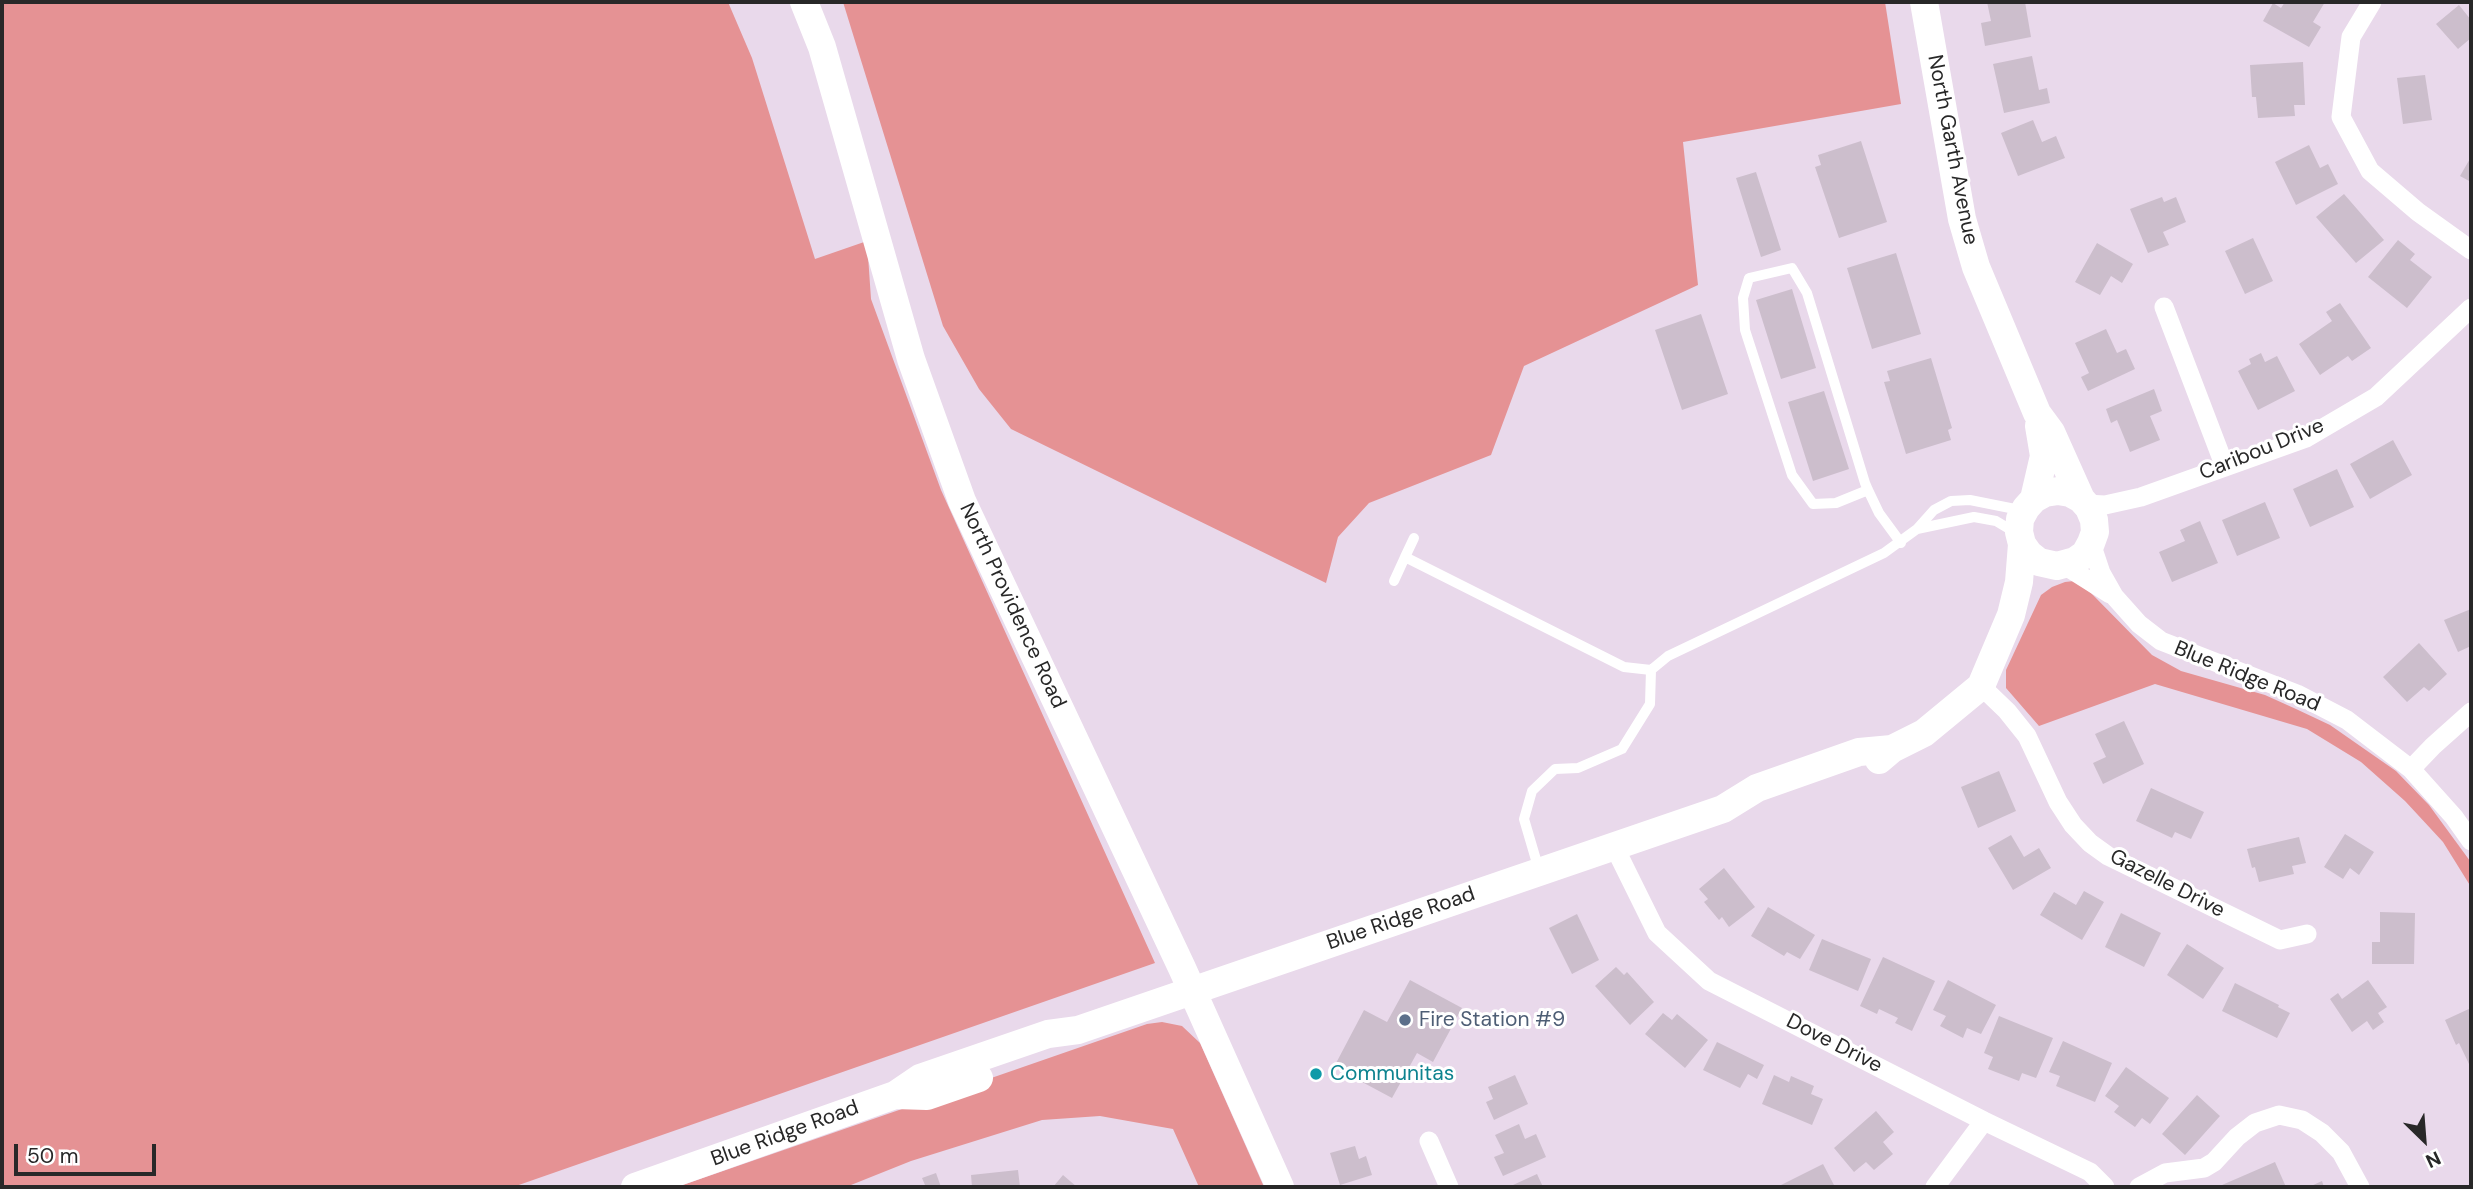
<!DOCTYPE html>
<html>
<head>
<meta charset="utf-8">
<style>
	body { margin:0 }
	#map { position:relative; width:2473px; height:1189px; overflow:hidden; background:#e9d9eb; font-family:"DM Sans",sans-serif }
	canvas { display:block }
	.frame { position:absolute; inset:0; border:4px solid #282828; pointer-events:none }
	.north { position:absolute; left:2389px; top:1105px; width:70px; height:70px; -webkit-text-stroke:5px #fff; paint-order:stroke; rotate:155deg; font-size:19px; font-weight:700; line-height:28px; text-align:center; color:#282828 }
	.north::after { content:''; display:block; margin:auto; width:24px; height:32px; background:#282828; clip-path:polygon(50% 0,100% 100%,50% 72%,0 100%) }
	.scale { position:absolute; left:14px; top:1144px; width:142px; height:32px; box-sizing:border-box; border:4px solid #282828; border-top:0; padding-left:9px; font-size:21px; line-height:24px; white-space:nowrap; color:#282828; -webkit-text-stroke:5px #fff; paint-order:stroke }
</style>
</head>
<body>
<div id="map">
<canvas width="2473" height="1189"></canvas>
<div class="frame"></div>
<div class="north">N</div>
<div class="scale">50 m</div>
</div>
<script>
const g = document.querySelector('canvas').getContext('2d');
g.lineJoin = 'round';
function fill(path, color) { g.fillStyle = color; g.fill(path, 'evenodd'); }
const poly = rows => new Path2D(rows.map(r => 'M' + r).join(''));
function stroke(path, color, width, dash) { g.strokeStyle = color; g.lineWidth = width; g.lineCap = dash ? 'butt' : 'round'; g.setLineDash(dash || []); g.stroke(path); }
function label(font, color, halo, rows, align = 'center') {
  g.font = font + ' "DM Sans",sans-serif'; g.lineWidth = 6; g.setLineDash([]); g.textBaseline = 'middle'; g.strokeStyle = halo; g.fillStyle = color; for (const [text, x, y, turn = 0] of rows) {
    g.save(); g.translate(x, y); g.rotate((+turn || 0) * Math.PI / 180); g.textAlign = isNaN(turn) ? turn : align; if (halo) g.strokeText(text, 0, 0); g.fillText(text, 0, 0); g.restore();
  }
}
const green = poly([
	[2,2,728,2,752,58,815,259,867,241,871,299,941,490,1155,963,513,1187,2,1187],
	[843,2,1885,2,1901,104,1683,142,1698,285,1524,366,1491,455,1369,503,1338,537,1326,583,1011,429,979,389,943,326],
	[2074,581,2091,593,2152,655,2181,671,2265,695,2296,709,2330,725,2396,771,2429,805,2470,861,2471,887,2443,842,2405,801,2361,762,2307,729,2155,684,2039,726,2006,688,2006,670,2041,595,2052,587,2065,582],
	[1162,1022,1182,1026,1200,1043,1264,1187,1199,1187,1173,1129,1100,1116,1042,1120,911,1161,846,1187,677,1187,1147,1024]
]);
const building = poly([
	[1987,2,2025,2,2031,37,1985,46,1981,23,1991,21],
	[2285,2,2325,2,2313,22,2321,27,2309,47,2263,21,2273,3,2281,8],
	[2459,5,2471,20,2471,38,2458,49,2436,24],
	[2032,56,2039,90,2047,88,2050,103,2004,113,1993,64],
	[2303,62,2305,105,2294,105,2295,116,2258,118,2256,97,2252,97,2250,65],
	[2425,75,2432,120,2403,124,2397,78],
	[2033,120,2042,142,2056,136,2065,158,2018,176,2001,133],
	[1861,141,1887,222,1839,238,1815,167,1821,165,1818,155],
	[2309,145,2320,168,2328,164,2338,184,2296,205,2275,162],
	[2471,157,2471,182,2460,176],
	[1756,172,1781,250,1761,257,1736,178],
	[2344,194,2384,240,2356,263,2316,217],
	[2162,197,2164,202,2176,197,2186,222,2163,232,2169,245,2148,253,2130,209],
	[2253,238,2273,281,2245,294,2225,251],
	[2398,240,2415,254,2410,260,2432,277,2407,308,2368,277],
	[2097,243,2133,264,2122,283,2111,276,2100,295,2075,282],
	[1896,253,1921,334,1872,349,1847,268],
	[1792,289,1816,368,1781,379,1756,300],
	[2340,303,2371,348,2352,361,2348,356,2320,375,2299,344,2332,321,2326,312],
	[1701,314,1728,394,1682,410,1655,330],
	[2106,329,2117,353,2126,349,2135,369,2088,391,2081,377,2089,373,2075,343],
	[2261,353,2265,362,2277,356,2295,391,2258,410,2238,371,2251,364,2249,359],
	[1931,358,1952,428,1948,430,1951,440,1906,454,1884,382,1890,381,1887,371],
	[2154,389,2162,411,2150,416,2160,440,2130,452,2117,420,2111,423,2106,409],
	[1824,391,1849,469,1813,481,1788,402],
	[2393,440,2412,475,2370,499,2350,464],
	[2337,469,2354,507,2310,527,2293,489],
	[2265,502,2280,538,2237,556,2222,520],
	[2200,521,2218,563,2172,582,2159,552,2185,541,2180,530],
	[2471,609,2471,646,2458,652,2444,620],
	[2419,643,2447,674,2429,691,2424,687,2407,702,2383,677],
	[2124,721,2144,764,2103,784,2093,763,2106,757,2095,734],
	[1999,771,2016,811,1978,828,1961,787],
	[2151,788,2204,812,2191,839,2175,832,2172,838,2136,821],
	[2345,834,2374,852,2359,875,2350,868,2343,879,2324,867],
	[2011,835,2024,857,2039,848,2051,868,2013,890,1988,848],
	[2299,837,2306,863,2292,866,2294,874,2259,882,2255,867,2252,868,2247,849],
	[1724,868,1755,907,1729,927,1722,917,1719,920,1704,902,1708,899,1699,889],
	[2084,891,2104,902,2082,940,2040,915,2054,892,2076,905],
	[1768,907,1815,935,1800,959,1787,952,1784,956,1751,936],
	[2380,912,2415,913,2414,964,2372,964,2372,942,2380,942],
	[2121,913,2161,933,2144,967,2105,947],
	[1577,914,1599,960,1572,974,1549,928],
	[1822,939,1871,959,1858,991,1809,970],
	[2187,944,2224,968,2203,999,2167,975],
	[1883,957,1935,981,1912,1031,1895,1023,1898,1018,1879,1009,1877,1014,1860,1006],
	[1616,967,1624,975,1627,972,1654,1002,1630,1025,1595,986],
	[1410,980,1462,1008,1433,1062,1417,1053,1392,1098,1334,1067,1364,1010,1387,1022],
	[1948,980,1996,1005,1981,1034,1967,1028,1963,1038,1940,1026,1946,1016,1933,1010],
	[2368,980,2387,1007,2378,1013,2384,1022,2373,1030,2367,1021,2352,1032,2330,999,2338,993,2342,999],
	[2235,983,2279,1005,2278,1007,2290,1013,2277,1038,2222,1011],
	[2471,1008,2471,1063,2469,1064,2459,1043,2456,1045,2445,1020],
	[1663,1013,1672,1020,1677,1014,1708,1040,1685,1068,1645,1034],
	[1999,1016,2053,1038,2036,1078,2022,1073,2019,1081,1988,1069,1993,1057,1984,1053],
	[2063,1041,2112,1063,2095,1102,2056,1086,2060,1076,2049,1072],
	[1717,1042,1764,1065,1757,1079,1748,1074,1740,1088,1703,1070],
	[2126,1067,2169,1098,2150,1124,2142,1118,2135,1127,2114,1112,2119,1106,2105,1096],
	[1515,1075,1528,1104,1494,1120,1486,1102,1493,1099,1488,1087],
	[1774,1075,1789,1082,1791,1076,1814,1086,1811,1094,1823,1099,1812,1125,1762,1104],
	[2197,1095,2220,1116,2185,1155,2162,1134],
	[1876,1111,1894,1132,1883,1142,1893,1154,1874,1170,1866,1162,1854,1172,1834,1148],
	[1519,1124,1525,1139,1536,1134,1546,1157,1503,1176,1494,1157,1504,1153,1495,1135],
	[1355,1146,1359,1159,1366,1156,1372,1175,1340,1185,1330,1153],
	[2275,1162,2286,1187,2223,1187,2222,1185],
	[1823,1164,1835,1187,1777,1187],
	[1018,1170,1020,1187,972,1187,971,1175],
	[936,1173,941,1187,920,1187,925,1185,922,1178],
	[1537,1174,1543,1187,1514,1187,1513,1185],
	[1063,1175,1077,1187,1053,1187],
	[2322,1181,2324,1187,2309,1187]
]);
const lane = poly([
	[1868,490,1836,503,1813,504,1792,475,1745,330,1743,298,1749,278,1792,268,1807,293,1865,483,1868,490,1879,513,1901,543],
	[1917,529,1974,517,1996,521,2016,533],
	[1405,557,1414,538],
	[1394,581,1405,557,1624,667,1651,670],
	[1539,870,1524,819,1532,791,1555,769,1578,768,1622,749,1650,704,1651,670,1668,656,1884,553,1917,529,1934,510,1951,501,1970,500,2020,510]
]);
const street = poly([
	[2372,2,2351,37,2341,117,2370,171,2418,212,2471,250],
	[2164,307,2225,467],
	[2085,504,2105,505,2141,497,2306,438,2376,397,2471,308],
	[2091,543,2101,573,2114,596,2139,624,2161,641,2297,694,2347,720,2411,769,2454,817,2471,841],
	[2064,565,2110,594],
	[1981,686,2007,711,2027,736,2058,802,2073,825,2090,843,2108,856,2280,940,2307,934],
	[2411,769,2433,746,2471,712],
	[1614,846,1657,933,1709,981,1984,1121,2090,1172,2105,1187],
	[1429,1141,1449,1187],
	[1935,1187,1984,1121],
	[2139,1187,2165,1173,2204,1168,2214,1162,2237,1137,2255,1123,2279,1115,2302,1120,2322,1133,2341,1152,2360,1187]
]);
const secondary = poly([
	[804,2,822,47,911,359,962,501,1182,968,1280,1187],
	[1924,2,1962,219,1976,267,2037,413,2051,432,2081,499],
	[2034,499,2044,456,2039,426],
	[1879,760,1892,749,1924,733,1981,686,2011,615,2019,582,2022,544,2019,532,2020,519,2026,508,2034,499,2045,493,2058,491,2070,493,2081,499,2089,508,2094,520,2095,532,2091,543,2085,554,2075,561,2057,566,2039,562,2029,554,2022,544],
	[895,1095,927,1096,979,1078],
	[635,1187,895,1095,920,1078,1048,1034,1078,1030,1723,809,1757,788,1859,752,1892,749]
]);
const markers = [
	[1405,1020,7,"#5c6f8a"],
	[1316,1074,7,"#0f9aa8"]
];
const streetNames = [
	["North Garth Avenue",1952,150,79],
	["Caribou Drive",2262,450,-22],
	["North Providence Road",1012,606,65],
	["Blue Ridge Road",2247,677,22],
	["Gazelle Drive",2167,884,27],
	["Blue Ridge Road",1401,919,-19],
	["Dove Drive",1834,1044,27],
	["Blue Ridge Road",785,1134,-20]
];
const serviceNames = [
	["Fire Station #9",1419,1020]
];
const cultureNames = [
	["Communitas",1330,1074]
];
fill(green, '#e59294');
fill(building, '#ccbecc');
stroke(lane, '#fff', 10);
stroke(street, '#fff', 19);
stroke(secondary, '#fff', 28);
for (const [x, y, r, color] of markers) { const dot = new Path2D(); dot.arc(x, y, r, 0, 2 * Math.PI); g.fillStyle = color; g.fill(dot); stroke(dot, '#fff', 2.5); }
label('21px', '#282828', '#fff', streetNames);
label('21px', '#4e5e75', '#fff', serviceNames, 'left');
label('21px', '#0d838f', '#fff', cultureNames, 'left');
</script>
</body>
</html>
